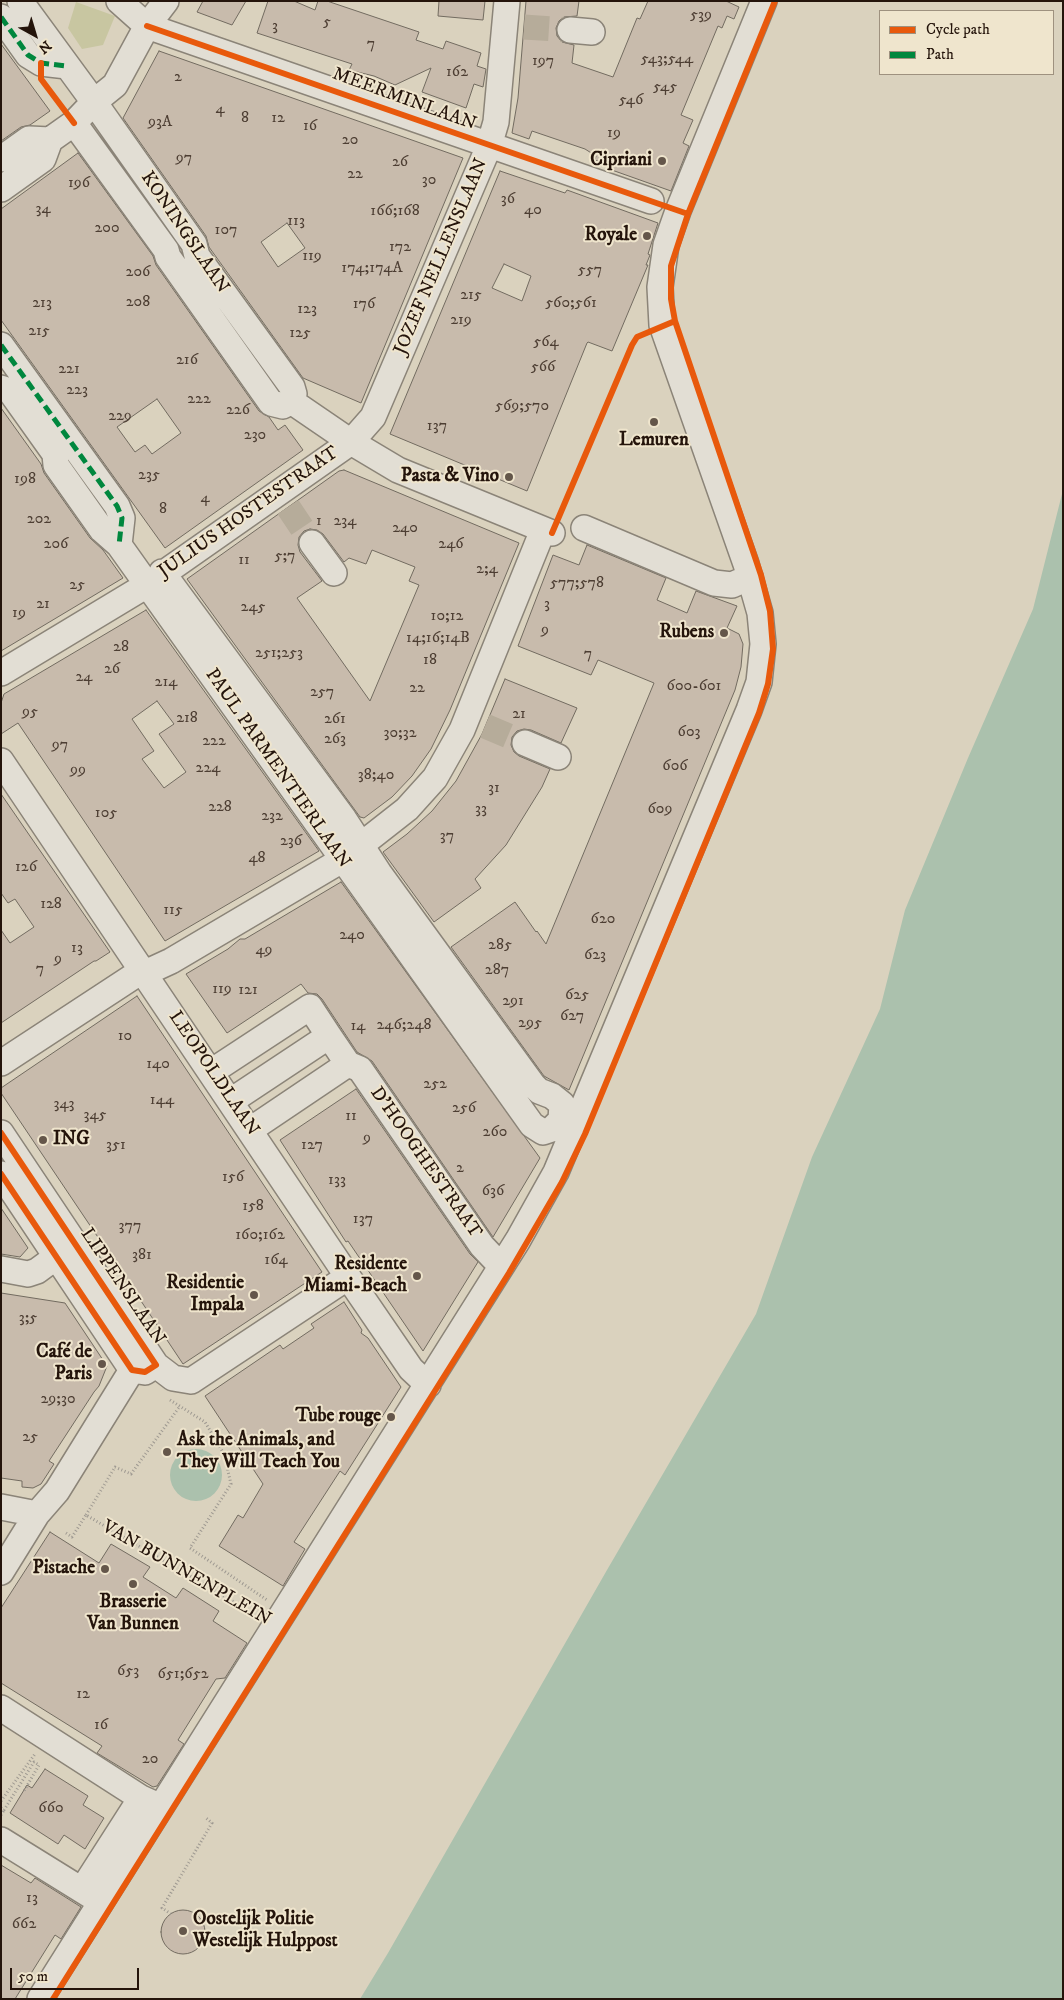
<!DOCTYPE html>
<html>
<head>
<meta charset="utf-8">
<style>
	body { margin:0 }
	#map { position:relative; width:1064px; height:2000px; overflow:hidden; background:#dad2be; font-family:"IM FELL DW Pica",serif }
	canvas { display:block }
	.frame { position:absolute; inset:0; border:2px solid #24140b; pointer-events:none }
	.legend { position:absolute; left:879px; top:10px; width:175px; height:65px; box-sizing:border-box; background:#efe5cd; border:1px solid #9e917f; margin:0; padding:6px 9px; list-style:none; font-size:15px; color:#24140b }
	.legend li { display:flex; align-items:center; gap:10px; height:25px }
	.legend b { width:25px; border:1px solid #9e917f }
	.north { position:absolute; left:10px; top:10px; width:50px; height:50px; -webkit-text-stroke:4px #efe5cd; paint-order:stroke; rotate:141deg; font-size:14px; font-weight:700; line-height:20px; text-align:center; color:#24140b }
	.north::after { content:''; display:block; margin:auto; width:18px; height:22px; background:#24140b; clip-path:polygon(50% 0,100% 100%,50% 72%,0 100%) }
	.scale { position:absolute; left:10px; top:1968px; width:129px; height:22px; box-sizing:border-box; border:2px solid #24140b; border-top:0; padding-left:6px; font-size:15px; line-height:18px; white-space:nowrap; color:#24140b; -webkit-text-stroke:4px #efe5cd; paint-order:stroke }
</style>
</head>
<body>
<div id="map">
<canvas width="1064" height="2000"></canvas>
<div class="frame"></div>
<ul class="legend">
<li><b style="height:6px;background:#e8590c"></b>Cycle path</li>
<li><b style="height:6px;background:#00873e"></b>Path</li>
</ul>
<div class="north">N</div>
<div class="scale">50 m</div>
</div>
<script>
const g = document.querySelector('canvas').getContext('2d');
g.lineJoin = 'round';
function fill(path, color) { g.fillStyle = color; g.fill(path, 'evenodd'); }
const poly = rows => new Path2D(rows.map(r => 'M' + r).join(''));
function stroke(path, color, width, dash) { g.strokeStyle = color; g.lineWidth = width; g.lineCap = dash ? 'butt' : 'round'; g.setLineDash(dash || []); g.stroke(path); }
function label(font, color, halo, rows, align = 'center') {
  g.font = font + ' "IM FELL DW Pica",serif'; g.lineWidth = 4; g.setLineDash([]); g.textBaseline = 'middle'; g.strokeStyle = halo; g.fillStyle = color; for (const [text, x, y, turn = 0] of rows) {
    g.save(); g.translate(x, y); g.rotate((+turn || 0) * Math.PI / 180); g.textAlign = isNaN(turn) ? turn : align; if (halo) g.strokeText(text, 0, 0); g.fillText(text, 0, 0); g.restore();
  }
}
const green = poly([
	[76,2,115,16,103,45,82,49,68,28]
]);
const water = poly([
	[1063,490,1063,1999,360,1999,388,1953,607,1570,756,1314,812,1157,880,1009,905,910,968,758,1033,609],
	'170 1475a26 26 0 1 1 52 0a26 26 0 1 1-52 0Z'
]);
const building = poly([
	[203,1,246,1,232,25,197,12,203,1],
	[268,1,294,1,315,10,318,1,327,1,419,32,416,40,443,49,446,41,481,53,477,66,486,69,483,87,474,84,466,108,422,92,431,68,395,85,374,76,349,70,352,64,257,33,268,1],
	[439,1,485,1,483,20,438,16,439,1],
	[526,1,579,1,577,16,564,17,559,21,556,28,557,36,562,42,574,45,572,63,613,77,637,18,640,19,648,1,726,1,739,7,734,19,727,16,722,28,718,26,681,115,693,120,683,143,689,146,671,191,609,169,610,165,595,160,596,156,585,149,532,131,529,139,512,133,518,98,526,1],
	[1,44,50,111,30,125,21,127,1,141,1,44],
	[159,51,463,158,361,403,303,378,209,247,206,236,123,118,159,51],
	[287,223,305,248,278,267,261,242,287,223],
	[78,153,153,256,156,265,259,411,269,417,278,430,285,425,303,450,165,548,1,320,1,209,78,153],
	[157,399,181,433,152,454,145,445,135,452,117,427,157,399],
	[500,171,565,193,567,190,658,223,648,254,650,255,646,265,648,265,612,351,588,342,587,343,527,491,390,434,500,171],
	[504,264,531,276,522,301,492,288,504,264],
	[1,408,41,464,44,473,90,538,103,550,123,578,1,651,1,408],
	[344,470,519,543,450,710,431,749,412,776,392,797,364,818,360,817,187,579,339,471,344,470],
	[310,529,317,530,323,534,344,562,349,558,366,564,372,550,415,567,409,581,419,585,370,701,297,598,322,581,300,552,298,545,299,537,304,531,310,529],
	[587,545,666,578,657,600,687,613,696,591,737,606,727,628,739,634,743,644,741,667,735,690,569,1090,544,1076,451,947,515,902,536,932,537,931,546,944,654,683,598,660,591,675,518,646,553,555,579,565,587,545],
	[146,610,319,851,165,941,18,723,1,734,1,703,4,694,146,610],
	[157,701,174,724,159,734,186,772,164,788,142,759,154,751,132,719,157,701],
	[505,679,577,708,561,743,531,730,524,729,517,731,512,737,511,745,514,752,519,756,550,769,542,787,506,845,475,879,481,888,434,922,383,852,407,834,432,811,456,781,482,734,505,679],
	[1,794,110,952,96,961,94,961,1,1023,1,930,10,943,34,927,15,899,8,903,1,893,1,794],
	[341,882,540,1158,493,1237,372,1061,357,1052,322,999,317,994,308,993,301,984,227,1033,186,974,228,949,240,939,245,939,341,882],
	[137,996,322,1272,183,1364,133,1289,127,1293,118,1280,124,1276,1,1093,1,1088,137,996],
	[356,1089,470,1254,478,1262,423,1351,348,1241,346,1242,280,1140,356,1089],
	[1,1208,28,1248,20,1257,1,1254,1,1208],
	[1,1293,65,1303,107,1366,99,1386,94,1392,49,1461,54,1464,41,1484,33,1488,22,1487,22,1481,1,1478,1,1293],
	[344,1302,362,1330,361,1333,368,1338,401,1387,345,1475,340,1471,294,1542,305,1549,283,1586,219,1546,238,1515,243,1518,263,1484,205,1396,280,1345,283,1349,314,1328,311,1324,344,1302],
	[50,1532,99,1563,111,1544,150,1567,143,1577,176,1598,183,1588,219,1611,213,1621,247,1643,225,1678,216,1679,178,1740,184,1744,157,1786,153,1787,97,1753,102,1746,1,1683,1,1608,50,1532],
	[45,1769,88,1796,83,1805,104,1818,85,1849,64,1835,58,1844,10,1813,27,1785,32,1788,45,1769],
	[1,1865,31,1883,35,1878,81,1907,61,1939,55,1935,15,1999,1,1999,1,1865],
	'161 1932a22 22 0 1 1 44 0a22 22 0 1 1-44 0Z'
]);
const minorTunnel = poly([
	[524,27,570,30],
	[288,507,312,543],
	[485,726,525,743]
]);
const path = poly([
	[170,1400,205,1422,224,1454,231,1484,190,1548,267,1600],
	[86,1515,115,1467,131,1474,180,1406],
	[66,1533,72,1537,86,1515,258,1616],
	[1,1801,35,1754],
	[1,1808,4,1810,34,1762,39,1765,24,1791],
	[1,1815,4,1810],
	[171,1914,162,1908,212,1823,206,1818]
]);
const minor = poly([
	[20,1,94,102,194,244,197,256,292,387,294,394,291,401,283,406,271,403,168,257,166,250,74,123],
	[119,1,147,26,651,201],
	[1,17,28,55,41,63,67,66],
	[570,30,592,32],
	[1,159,29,139,50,140],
	[1,189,43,159,50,140,74,123,94,102,115,85,147,26,166,1],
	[1,345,117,506,122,518,119,545],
	[1,388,10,391,55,454,56,465,102,530,119,545,532,1125,543,1132,552,1129,561,1120,575,1128],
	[291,401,351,442,398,470,552,533],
	[584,528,714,583,732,585,750,577],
	[312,543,334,573],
	[162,572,344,819,379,873,533,1085,539,1091,552,1096,562,1104,561,1120],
	[1,673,147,585,351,442,373,417,489,146,496,122,507,1],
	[525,743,558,757],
	[1,761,348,1277,411,1369,428,1385],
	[145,973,171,961,342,860,407,809,435,778,462,730,543,530],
	[1,1063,143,970],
	[348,1064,360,1069,482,1246,501,1266],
	[211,1072,310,1007,329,1036,348,1064,250,1130],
	[231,1101,329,1036],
	[1,1133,156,1365,173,1378,191,1381,348,1277],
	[1,1174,132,1370,145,1372,156,1365],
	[1,1269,28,1274,37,1271,56,1257],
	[1,1507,37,1514],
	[1,1572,37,1514,57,1491,132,1370],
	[1,1708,141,1798,161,1807],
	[1,1840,101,1902],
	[82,1890,141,1798],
	[40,1999,518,1240,556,1172,749,710,759,682,763,644,760,613,746,564,662,325,660,287,666,245,678,211,764,1]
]);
const quiet = poly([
	[1,17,28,55,41,63,67,66],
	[1,345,117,506,122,518,119,545]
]);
const cycleway = poly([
	[147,26,688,214],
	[41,63,41,79,74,123],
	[552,533,632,345,637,337,675,321],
	[1,1133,156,1365,145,1372,132,1370,1,1174],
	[53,1999,509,1273,562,1182,585,1134,759,713,768,684,773,649,770,611,761,575,675,321,671,299,671,266,688,214,775,1]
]);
const markers = [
	[662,161,5,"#64564a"],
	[647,236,5,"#64564a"],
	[654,422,5,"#64564a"],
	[509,477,5,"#64564a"],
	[724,633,5,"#64564a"],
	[43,1140,5,"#64564a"],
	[417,1276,5,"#64564a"],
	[254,1295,5,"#64564a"],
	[102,1364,5,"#64564a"],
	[391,1417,5,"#64564a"],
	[167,1452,5,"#64564a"],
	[105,1569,5,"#64564a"],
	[133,1584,5,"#64564a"],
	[183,1931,5,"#64564a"]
];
const numberNames = [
	["539",701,16],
	["5",327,23],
	["3",275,27],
	["7",371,45],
	["543;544",667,60],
	["197",543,62],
	["162",457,73],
	["2",178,78],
	["545",665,88],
	["546",631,101],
	["4",220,110],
	["8",245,119],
	["12",278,119],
	["93A",160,123],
	["16",310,127],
	["19",614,134],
	["20",350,141],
	["97",184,159],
	["26",400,163],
	["22",355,175],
	["30",429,181],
	["196",79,184],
	["36",508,200],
	["34",43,210],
	["40",533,211],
	["166;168",395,212],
	["113",296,222],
	["200",107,229],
	["107",226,231],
	["172",400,248],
	["119",312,257],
	["174;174A",372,269],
	["557",590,271],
	["206",138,273],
	["215",471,296],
	["208",138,303],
	["213",42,304],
	["560;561",571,304],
	["176",364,305],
	["123",307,310],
	["219",461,321],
	["215",39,332],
	["125",300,334],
	["564",546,343],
	["216",187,361],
	["566",543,368],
	["221",69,370],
	["223",77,391],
	["222",199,400],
	["569;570",522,407],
	["226",238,411],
	["229",120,417],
	["137",437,427],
	["230",255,436],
	["235",149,476],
	["198",25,480],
	["4",205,499],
	["8",163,510],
	["202",39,520],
	["1",319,522],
	["234",345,522],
	["240",405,529],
	["206",56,545],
	["246",451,545],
	["5;7",285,557],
	["11",244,561],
	["2;4",487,570],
	["577;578",577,584],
	["25",77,586],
	["21",43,605],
	["3",547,605],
	["245",253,608],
	["19",19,614],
	["10;12",447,617],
	["9",545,631],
	["14;16;14B",438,639],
	["28",121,648],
	["251;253",279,654],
	["7",588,655],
	["18",430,661],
	["26",112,670],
	["24",84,678],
	["214",166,683],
	["600-601",694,687],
	["22",417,689],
	["257",322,693],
	["95",30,713],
	["21",519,715],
	["218",187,719],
	["261",335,720],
	["603",689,733],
	["30;32",400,734],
	["263",335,740],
	["222",214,742],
	["97",60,746],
	["606",675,767],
	["224",208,769],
	["99",78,771],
	["38;40",376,776],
	["31",494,789],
	["228",220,808],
	["33",481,810],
	["609",660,810],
	["105",106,814],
	["232",272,817],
	["37",447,837],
	["236",291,842],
	["48",257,859],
	["126",26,868],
	["128",51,905],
	["115",173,911],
	["620",603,920],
	["240",352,936],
	["285",500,946],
	["13",77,949],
	["49",264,951],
	["623",595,956],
	["9",58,960],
	["7",40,970],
	["287",497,971],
	["119",222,990],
	["121",248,991],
	["625",577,996],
	["291",513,1002],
	["627",572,1017],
	["295",530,1024],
	["246;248",404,1026],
	["14",358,1027],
	["10",125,1037],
	["140",158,1065],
	["252",435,1085],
	["144",162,1101],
	["343",64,1105],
	["256",464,1109],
	["345",95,1116],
	["11",351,1117],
	["260",495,1133],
	["9",367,1139],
	["351",116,1146],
	["127",312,1146],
	["2",460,1169],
	["156",233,1178],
	["133",337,1181],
	["636",493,1192],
	["158",253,1207],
	["137",363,1220],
	["377",130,1227],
	["160;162",260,1236],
	["381",142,1256],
	["164",276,1261],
	["3;5",28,1319],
	["29;30",58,1400],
	["25",30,1438],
	["653",128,1672],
	["651;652",183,1675],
	["12",83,1695],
	["16",101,1726],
	["20",150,1760],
	["660",51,1809],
	["13",32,1899],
	["662",24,1925]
];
const streetNames = [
	["MEERMINLAAN",404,100,20],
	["KONINGSLAAN",184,233,56],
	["JOZEF NELLENSLAAN",442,257,-67],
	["JULIUS HOSTESTRAAT",249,513,-35],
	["PAUL PARMENTIERLAAN",277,769,55],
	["LEOPOLDLAAN",213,1074,56],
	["D'HOOGHESTRAAT",425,1163,55],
	["LIPPENSLAAN",122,1287,56],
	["VAN BUNNENPLEIN",186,1574,30]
];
const poiNames = [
	["Cipriani",652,161],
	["Royale",637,236],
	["Lemuren",654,441,"center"],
	["Pasta & Vino",499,477],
	["Rubens",714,633],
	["ING",53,1140,"left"],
	["Residente",407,1265],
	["Miami-Beach",407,1287],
	["Residentie",244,1284],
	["Impala",244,1306],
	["Café de",92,1353],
	["Paris",92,1375],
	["Tube rouge",381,1417],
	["Ask the Animals, and",177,1441,"left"],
	["They Will Teach You",177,1463,"left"],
	["Pistache",95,1569],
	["Brasserie",133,1603,"center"],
	["Van Bunnen",133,1625,"center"],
	["Oostelijk Politie",193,1920,"left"],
	["Westelijk Hulppost",193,1942,"left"]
];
fill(green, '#c8c6a1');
fill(water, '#abc1ad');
fill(building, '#c8bbac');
stroke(building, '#726b60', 1);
stroke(minorTunnel, '#b6ac9a', 25, [25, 12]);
stroke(minor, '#8b8478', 28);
stroke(path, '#9e9991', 3, [1, 2.5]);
stroke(minor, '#e2ded4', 25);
stroke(quiet, '#00873e', 5, [10, 5]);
stroke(cycleway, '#e8590c', 6);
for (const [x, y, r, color] of markers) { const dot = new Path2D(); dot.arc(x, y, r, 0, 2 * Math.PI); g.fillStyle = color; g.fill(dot); stroke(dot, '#efe5cd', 2); }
label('16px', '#4d3e33', null, numberNames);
label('19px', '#24140b', '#efe5cd', streetNames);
label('bold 19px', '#24140b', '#efe5cd', poiNames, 'right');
</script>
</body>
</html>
